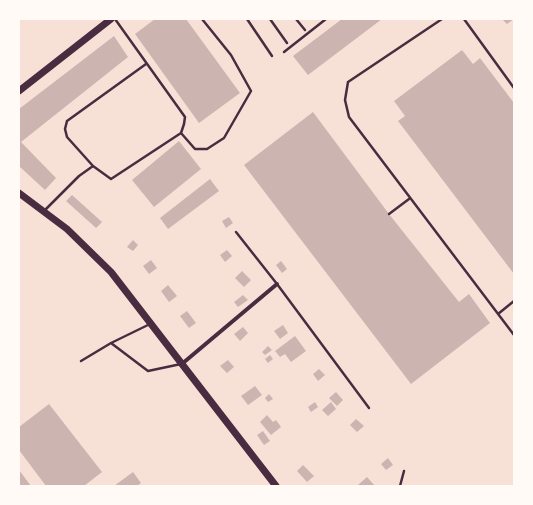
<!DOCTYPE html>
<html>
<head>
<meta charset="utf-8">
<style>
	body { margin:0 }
	#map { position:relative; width:533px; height:505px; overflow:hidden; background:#f7e1d7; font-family:"Nunito Sans",sans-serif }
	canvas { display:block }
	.frame { position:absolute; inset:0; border:20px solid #fffaf5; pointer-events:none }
</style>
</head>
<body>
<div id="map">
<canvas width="533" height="505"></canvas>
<div class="frame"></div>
</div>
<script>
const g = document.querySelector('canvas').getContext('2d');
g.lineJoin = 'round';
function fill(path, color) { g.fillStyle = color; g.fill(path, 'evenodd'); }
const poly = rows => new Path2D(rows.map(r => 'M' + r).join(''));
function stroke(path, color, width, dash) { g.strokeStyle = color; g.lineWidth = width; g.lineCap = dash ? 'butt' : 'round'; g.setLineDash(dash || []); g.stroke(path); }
const building = poly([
	[155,19,186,19,240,93,199,123,135,34],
	[342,19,382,19,308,75,293,56],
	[502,19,514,19,507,24],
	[114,36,128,57,21,142,56,178,45,190,19,166,19,109],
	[462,50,473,64,480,58,514,103,514,274,398,121,405,116,394,101],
	[313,112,389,214,459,302,469,294,490,323,411,384,244,165],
	[179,141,201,169,154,207,132,180],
	[210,179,219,191,168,229,160,218],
	[72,195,102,222,96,228,66,201],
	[229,217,233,223,226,228,222,221],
	[133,240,138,245,133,251,127,247],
	[227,250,232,256,225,262,220,255],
	[151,260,157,268,149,274,143,266],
	[281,261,287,269,282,273,276,265],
	[242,271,251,280,244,287,235,278],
	[168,285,177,296,169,302,161,291],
	[243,295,248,300,238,307,234,302],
	[187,311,196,323,189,328,180,316],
	[283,325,288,333,280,339,274,331],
	[243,327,248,333,240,341,234,334],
	[295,336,306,351,291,362,285,354,280,357,275,351],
	[268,346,272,350,265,355,262,352],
	[270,355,273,359,268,363,265,359],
	[228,360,234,367,227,373,220,366],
	[319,369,325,375,318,381,313,374],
	[255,386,262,395,248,405,241,396],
	[336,392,343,400,337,406,329,398],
	[269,394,273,399,268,402,265,398],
	[315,402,318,407,311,412,308,407],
	[331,402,336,409,328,416,322,410],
	[49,404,102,472,84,486,46,486,19,450,19,427],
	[267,415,273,422,276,420,281,427,271,435,260,422],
	[356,419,364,426,357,432,350,425],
	[263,431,270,441,264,445,257,435],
	[388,458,393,465,386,470,381,464],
	[303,465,314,476,307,482,297,471],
	[19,470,31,486,19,486],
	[133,472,141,483,137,486,114,486],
	[367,477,375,486,358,485]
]);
const service = poly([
	[247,19,272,56],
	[270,19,287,43],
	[296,19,305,30],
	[442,19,348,82,345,100,349,117,514,335],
	[464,19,514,88],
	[284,52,326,19],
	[181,133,195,149,207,149,224,138,251,91,231,55,202,19],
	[93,166,67,137,65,129,67,121,146,64],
	[44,211,79,176,93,166,111,179,181,133,184,124,185,117,115,19],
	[389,214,409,199],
	[236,232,277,284,369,408],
	[498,314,514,301],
	[111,343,150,324],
	[81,361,111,343,148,371,181,364],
	[400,486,404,471]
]);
const minor = poly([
	[183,363,277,284]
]);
const secondary = poly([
	[19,91,111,19],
	[19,193,67,229,111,272,276,486]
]);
fill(building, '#ccb4b1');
stroke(service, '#4a2c40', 2.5);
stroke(minor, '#4a2c40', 4);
stroke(secondary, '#4a2c40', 7);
</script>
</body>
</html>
